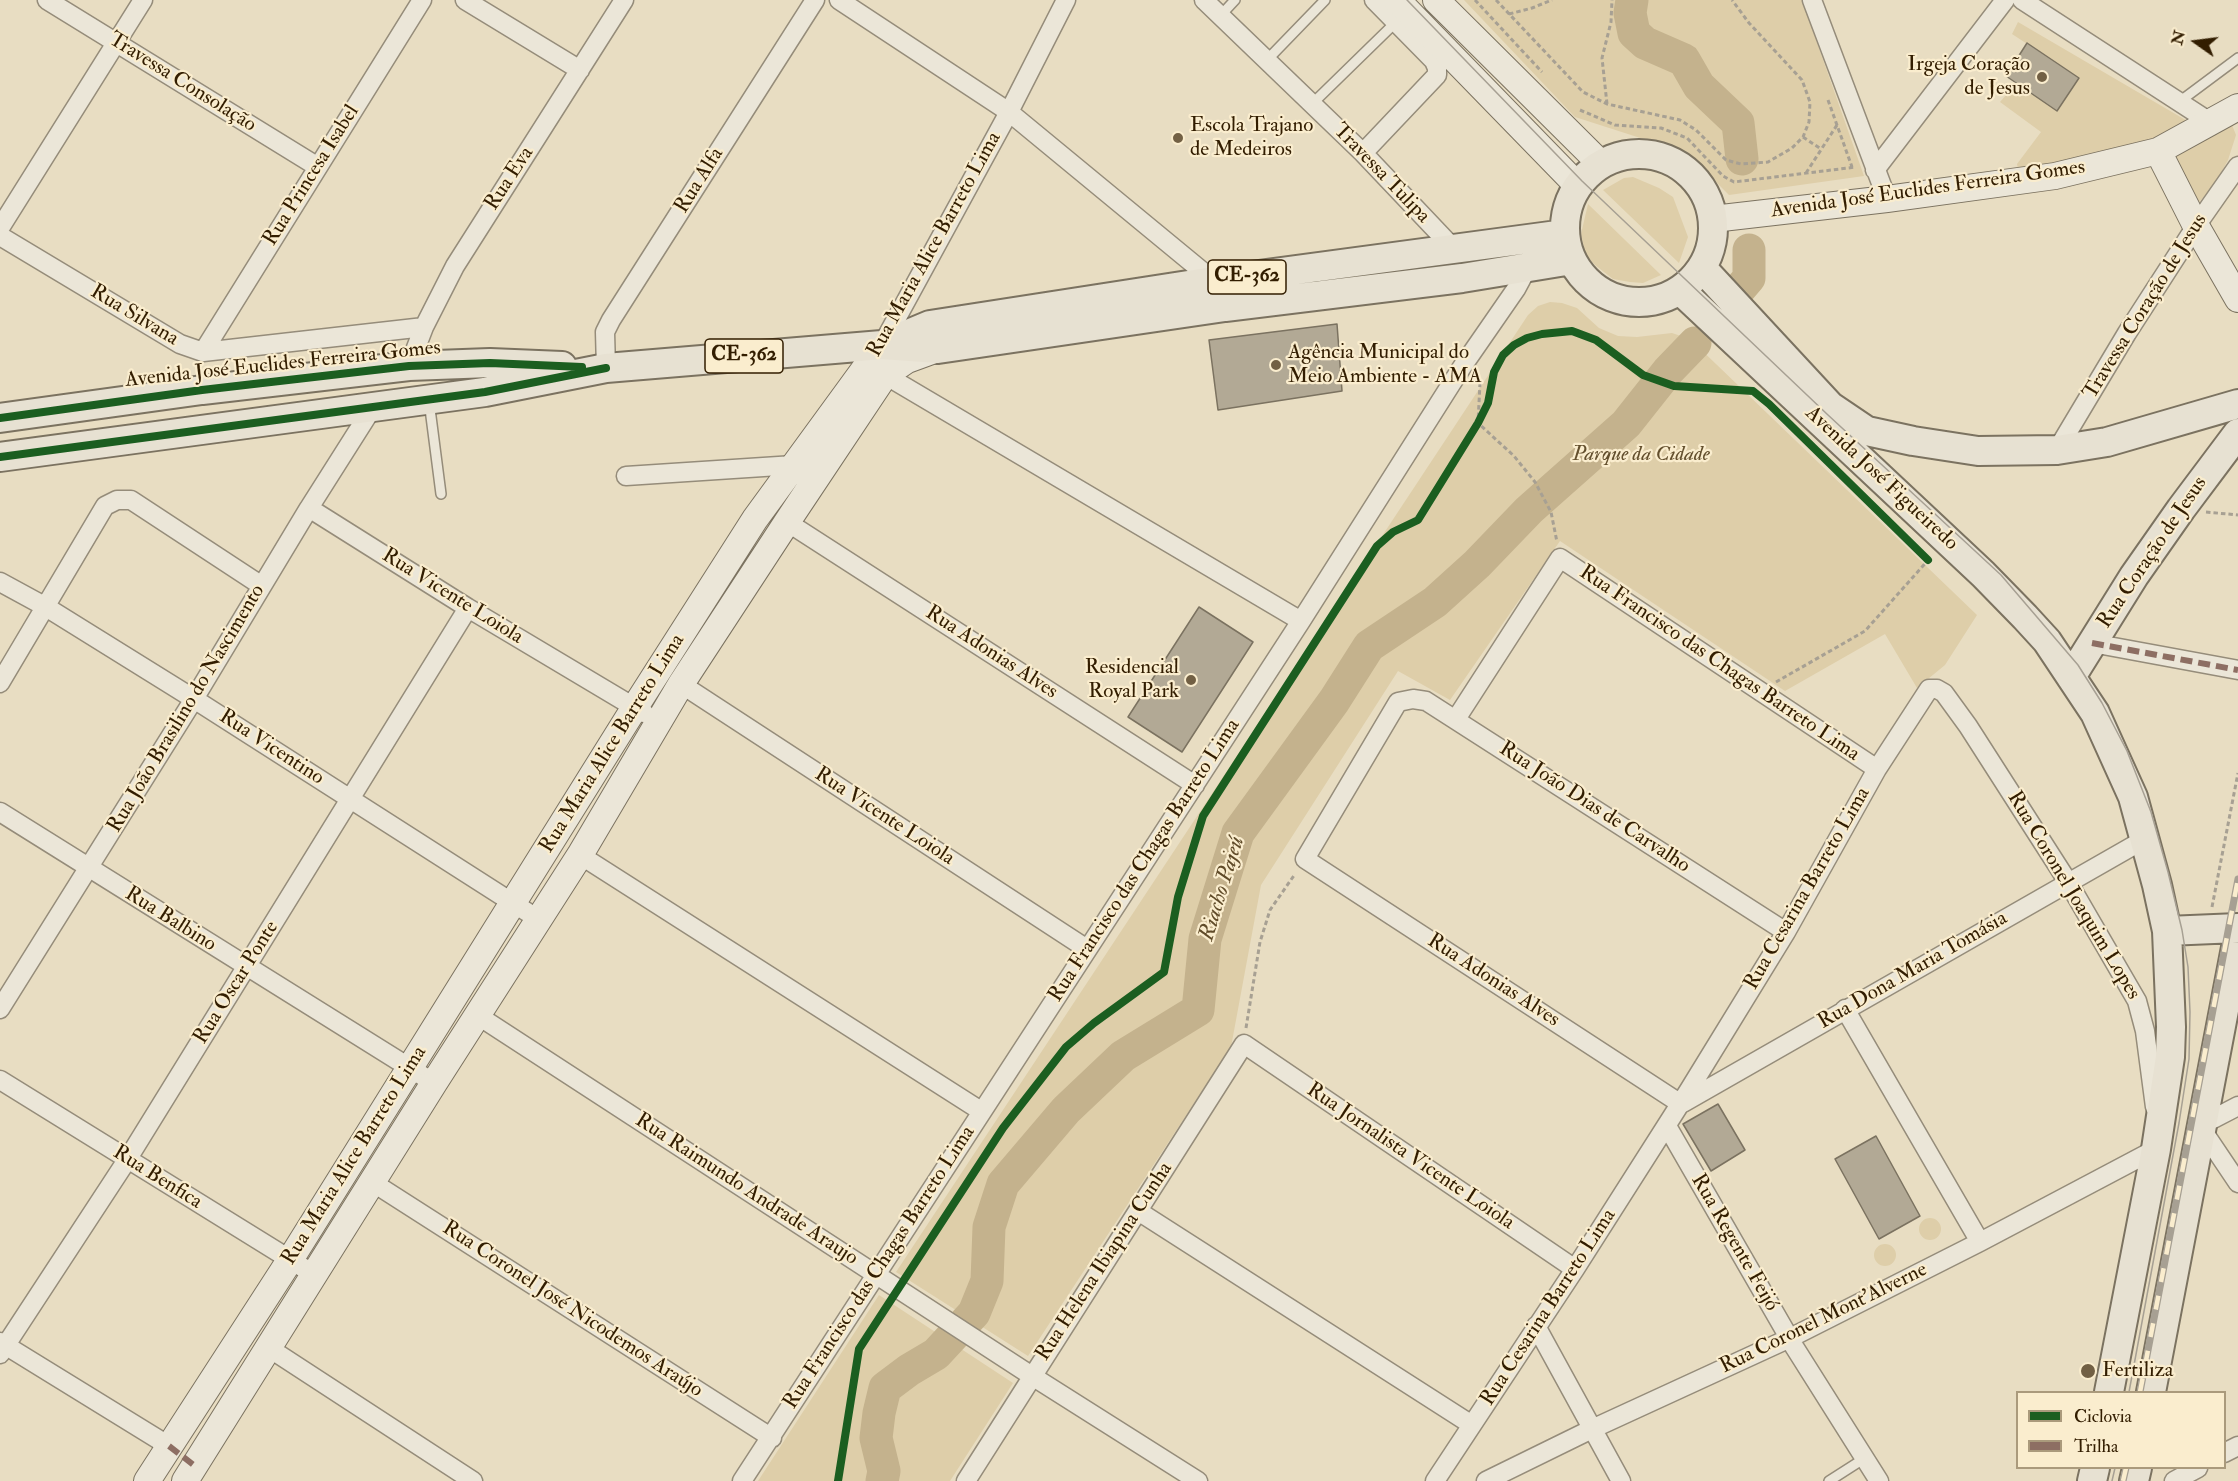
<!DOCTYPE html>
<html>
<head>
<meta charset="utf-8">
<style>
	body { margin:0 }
	#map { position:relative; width:2238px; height:1481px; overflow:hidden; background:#e8ddc2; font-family:"IM FELL Double Pica",serif }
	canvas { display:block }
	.legend { position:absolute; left:2016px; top:1391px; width:210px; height:78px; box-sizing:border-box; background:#faedce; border:2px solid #aa9a7c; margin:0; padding:8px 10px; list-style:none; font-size:18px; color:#321d00 }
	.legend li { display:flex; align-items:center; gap:12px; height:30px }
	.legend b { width:30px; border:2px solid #aa9a7c }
	.north { position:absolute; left:2166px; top:12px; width:60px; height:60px; -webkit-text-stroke:4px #faedce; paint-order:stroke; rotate:284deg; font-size:16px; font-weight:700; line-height:24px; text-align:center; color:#321d00 }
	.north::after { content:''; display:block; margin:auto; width:21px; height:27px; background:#321d00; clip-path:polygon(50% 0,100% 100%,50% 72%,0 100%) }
</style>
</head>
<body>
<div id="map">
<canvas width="2238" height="1481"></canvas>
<ul class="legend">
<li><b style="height:8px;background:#1b5e20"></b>Ciclovia</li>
<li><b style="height:8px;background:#8d6e63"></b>Trilha</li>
</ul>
<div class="north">N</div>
</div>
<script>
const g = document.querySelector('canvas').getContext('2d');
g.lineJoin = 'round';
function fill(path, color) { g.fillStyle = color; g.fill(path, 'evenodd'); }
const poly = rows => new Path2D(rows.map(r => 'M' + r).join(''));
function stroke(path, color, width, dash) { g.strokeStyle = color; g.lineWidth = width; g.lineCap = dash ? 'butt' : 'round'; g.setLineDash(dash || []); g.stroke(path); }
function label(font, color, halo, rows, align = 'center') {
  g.font = font + ' "IM FELL Double Pica",serif'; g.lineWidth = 4.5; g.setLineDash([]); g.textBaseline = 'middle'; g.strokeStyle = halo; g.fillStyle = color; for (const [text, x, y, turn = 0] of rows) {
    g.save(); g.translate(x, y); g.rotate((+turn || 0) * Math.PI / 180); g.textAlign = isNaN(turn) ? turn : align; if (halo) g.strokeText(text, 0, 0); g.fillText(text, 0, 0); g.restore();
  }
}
const green = poly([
	[1464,0,1802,0,1864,176,1729,195,1687,153,1575,117],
	[2018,22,2189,122,2176,134,2099,159,2018,169,2017,164,2041,132,2000,102,2017,82,2079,78,2012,34],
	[2232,125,2236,135,2228,160,2217,181,2196,206,2170,157],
	[1633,177,1659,188,1673,197,1688,237,1679,263,1603,190,1624,178],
	[1588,204,1661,275,1643,283,1630,282,1613,279,1595,265,1585,254,1581,234],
	[1550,302,1562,303,1577,308,1599,328,1618,336,1637,337,1672,333,1690,339,1977,615,1945,665,1917,688,1885,634,1785,691,1560,541,1450,700,1398,671,1261,885,1231,1047,1028,1356,896,1272,1528,315,1538,306],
	'1919 1229a11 11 0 1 1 22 0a11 11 0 1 1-22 0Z',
	'1874 1255a11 11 0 1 1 22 0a11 11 0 1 1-22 0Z',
	[879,1295,1013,1383,950,1481,758,1481]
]);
const river = poly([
	[1632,0,1630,13,1634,33,1645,43,1684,60,1699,86,1738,123,1742,159],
	[1737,292,1749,278,1749,250],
	[882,1481,884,1471,876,1438,879,1413,885,1388,909,1370,936,1354,974,1313,987,1281,989,1227,1003,1184,1066,1110,1123,1056,1198,1010,1205,939,1238,833,1334,701,1369,646,1435,602,1477,564,1529,510,1626,424,1668,371,1695,343]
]);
const building = poly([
	[2027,43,2079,78,2057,111,2006,76,2027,43],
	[1337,324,1342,391,1218,410,1209,340,1337,324],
	[1199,607,1253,642,1182,752,1128,717,1199,607],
	[1718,1104,1745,1150,1711,1171,1683,1124,1718,1104],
	[1876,1136,1920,1216,1879,1239,1835,1159,1876,1136]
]);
const path = poly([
	[1475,0,1542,72],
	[1496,0,1583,92,1607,104,1680,120,1696,130,1726,160,1741,164,1768,162,1792,148,1803,137,1809,122,1810,102,1802,80,1749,23,1732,0],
	[1509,14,1532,8,1552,0],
	[1828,100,1852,167],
	[1607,104,1602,58,1611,22,1612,0],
	[1580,110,1615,125,1661,128,1687,138,1723,176,1734,182,1856,167],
	[1803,137,1821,149],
	[1806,173,1837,125],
	[1474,378,1480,383,1478,423,1514,456,1535,482,1551,512,1557,542],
	[2206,512,2238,515],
	[1776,682,1865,631,1930,558],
	[2212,907,2238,773],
	[1246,1028,1260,942,1270,910,1295,874]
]);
const lane = poly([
	[1221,15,1235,0],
	[1267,60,1325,0],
	[2179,102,2238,58],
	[1312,104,1396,22],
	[429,401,441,494],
	[1829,1481,1865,1458]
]);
const street = poly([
	[47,0,318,167],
	[465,0,580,70],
	[839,0,1009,112,1214,281],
	[1204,0,1363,153,1455,250],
	[1812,0,1887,199],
	[2022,0,2210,122],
	[1363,153,1437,75,1437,68,1434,61,1374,0],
	[1875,170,2005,0],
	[0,228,143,0],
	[0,236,180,344,203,352,424,327],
	[882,345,1009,112,1066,0],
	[203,352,422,0],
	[409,366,424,327,455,266,624,0],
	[606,368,605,332,611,320,815,0],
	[885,375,1301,621],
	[2057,450,2127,333,2196,226,2238,166],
	[626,476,794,465],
	[309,508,468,608,644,713],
	[787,522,1195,785],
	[0,582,46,607,194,699,538,919],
	[2092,643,2238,670],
	[0,683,105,506,117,500,131,500,262,586],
	[681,684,1087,949],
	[1456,719,1560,558,1877,769],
	[0,812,434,1083],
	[580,855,981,1111],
	[0,1009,194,699,309,508,373,407],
	[1845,1009,1980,1242],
	[477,1015,1032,1376,1198,1481],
	[0,1080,315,1275],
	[1683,1103,2145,839],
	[1681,1104,1305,859,1398,702,1413,699,1426,701,1786,932],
	[2203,1122,2213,1119,2238,1106],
	[1667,1126,1795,1348,1879,1481],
	[2201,1128,2238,1183],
	[372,1182,772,1438],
	[1138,1211,1472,1425],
	[1536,1326,1621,1481],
	[0,1342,169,1446],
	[269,1348,473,1481],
	[0,1354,127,1160,468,608],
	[2224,1453,2238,1446],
	[742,1481,1301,621,1462,367,1516,289,1531,261],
	[966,1481,1244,1044,1575,1269],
	[1435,1481,1575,1269,1689,1090,1786,932,1877,769,1929,689,1937,689,1944,693,1968,726,2068,882,2137,1001,2145,1031,2155,1107],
	[1486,1481,1592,1429,1790,1338,1980,1242,2156,1149],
	[2174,1481,2198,1468]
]);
const secondary = poly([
	[1397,0,1578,186],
	[1436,0,1601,164],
	[2158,151,2196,226,2238,299],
	[1713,219,1887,199,2055,176,2158,151,2238,107],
	[147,1481,290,1260,635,707,755,519,882,345],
	[185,1481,434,1083,580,855,681,684,787,522,885,375,907,360,937,349]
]);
const primary = poly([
	'1565 228a74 74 0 1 1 148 0a74 74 0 1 1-148 0Z',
	[1702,268,1830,406,1867,431,1913,441,1978,451,2057,450,2107,442,2238,404],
	[1680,290,1983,574,2025,617,2047,641,2095,713,2133,797,2157,885,2167,931,2171,1027,2170,1057,2156,1149,2109,1392],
	[887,343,930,325,1214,281,1565,234],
	[0,418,202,390,409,366,490,363,562,366],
	[0,457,485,392,606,368,882,345,938,349,1225,307,1462,278,1572,260],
	[2071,677,2134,576,2181,509,2238,433],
	[2167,931,2238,928],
	[2151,1392,2238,937],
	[2092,1481,2095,1468],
	[2134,1481,2137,1468]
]);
const tram = poly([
	[1407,0,1582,181,1828,415,2001,575,2078,665,2102,703,2127,751,2151,812,2168,872,2182,930,2188,967,2190,1012,2189,1059,2179,1123,2129,1392],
	[2112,1481,2115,1468]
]);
const rail = poly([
	[2140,1392,2238,879],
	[2123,1481,2126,1468]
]);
const quiet = poly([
	[2092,643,2238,670],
	[169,1446,195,1466]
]);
const cycleway = poly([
	[0,418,202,390,409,366,490,363,582,367],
	[0,457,485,392,606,368],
	[838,1481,859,1349,1003,1128,1066,1047,1094,1023,1164,972,1178,897,1203,816,1377,546,1393,532,1418,520,1478,423,1488,403,1494,372,1503,355,1514,345,1527,338,1542,334,1572,331,1596,340,1643,375,1674,386,1753,391,1769,404,1928,560]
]);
const markers = [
	[2042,77,6,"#726044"],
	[1178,138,6,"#726044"],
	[1276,365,6,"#726044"],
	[1191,680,6,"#726044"],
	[2088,1371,8,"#726044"]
];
const shields = [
	[1247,277,78],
	[744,356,78]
];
const shieldNames = [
	["CE-362",1247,277],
	["CE-362",744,356]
];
const poiNames = [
	["Irgeja Coração",2030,65,"right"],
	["de Jesus",2030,89,"right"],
	["Escola Trajano",1190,126],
	["de Medeiros",1190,150],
	["Agência Municipal do",1288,353],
	["Meio Ambiente - AMA",1288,377],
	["Residencial",1179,668,"right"],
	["Royal Park",1179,692,"right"],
	["Fertiliza",2102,1371]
];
const streetNames = [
	["Travessa Consolação",182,83,32],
	["Travessa Tulipa",1381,174,46],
	["Rua Princesa Isabel",312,176,-58],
	["Rua Eva",510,179,-57],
	["Rua Alfa",700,181,-58],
	["Avenida José Euclides Ferreira Gomes",1928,190,-8],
	["Rua Maria Alice Barreto Lima",935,245,-61],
	["Travessa Coração de Jesus",2146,307,-58],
	["Rua Silvana",134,316,31],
	["Avenida José Euclides Ferreira Gomes",283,365,-6],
	["Avenida José Figueiredo",1881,479,43],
	["Rua Coração de Jesus",2153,553,-56],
	["Rua Vicente Loiola",452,597,32],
	["Rua Adonias Alves",991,653,33],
	["Rua Francisco das Chagas Barreto Lima",1719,664,34],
	["Rua João Brasilino do Nascimento",187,709,-59],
	["Rua Maria Alice Barreto Lima",613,744,-58],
	["Rua Vicentino",271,748,33],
	["Rua João Dias de Carvalho",1594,808,33],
	["Rua Vicente Loiola",884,817,33],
	["Rua Francisco das Chagas Barreto Lima",1145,861,-57],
	["Rua Cesarina Barreto Lima",1808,889,-60],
	["Rua Coronel Joaquim Lopes",2073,896,59],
	["Rua Balbino",170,920,32],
	["Rua Dona Maria Tomásia",1913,971,-30],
	["Rua Adonias Alves",1493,981,33],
	["Rua Oscar Ponte",237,983,-58],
	["Rua Maria Alice Barreto Lima",355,1156,-58],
	["Rua Jornalista Vicente Loiola",1410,1157,34],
	["Rua Benfica",157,1178,32],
	["Rua Raimundo Andrade Araujo",746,1190,33],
	["Rua Regente Feijó",1734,1243,60],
	["Rua Helena Ibiapina Cunha",1105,1262,-57],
	["Rua Francisco das Chagas Barreto Lima",880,1268,-57],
	["Rua Cesarina Barreto Lima",1549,1308,-57],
	["Rua Coronel José Nicodemos Araújo",572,1310,33],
	["Rua Coronel Mont'Alverne",1824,1319,-26]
];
const parkNames = [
	["Parque da Cidade",1641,455]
];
const waterNames = [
	["Riacho Pajeú",1223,889,-73]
];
fill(green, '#decea9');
stroke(river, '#c4b28d', 33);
fill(building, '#b2a995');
stroke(building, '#7b7260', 1.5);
stroke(lane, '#958c7a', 12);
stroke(street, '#958c7a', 21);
stroke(secondary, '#7b7260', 28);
stroke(primary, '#7b7260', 32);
stroke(path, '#a7a093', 3, [4.5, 3]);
stroke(lane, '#ebe6d8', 9);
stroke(street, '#ebe6d8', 18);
stroke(secondary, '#ebe6d8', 26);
stroke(primary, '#e7e1d2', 28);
stroke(tram, '#a7a093', 1.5);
stroke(rail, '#a7a093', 7);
stroke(rail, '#faedce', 4.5, [14]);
stroke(quiet, '#8d6e63', 6, [12, 6]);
stroke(cycleway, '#1b5e20', 8);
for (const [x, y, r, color] of markers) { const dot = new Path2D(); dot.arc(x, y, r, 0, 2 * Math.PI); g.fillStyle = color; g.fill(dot); stroke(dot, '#faedce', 2); }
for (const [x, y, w] of shields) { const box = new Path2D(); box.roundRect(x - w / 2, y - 17, w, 34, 4.5); g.fillStyle = '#faedce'; g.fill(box); stroke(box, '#321d00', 1.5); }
label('bold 20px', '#321d00', null, shieldNames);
label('21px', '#321d00', '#faedce', poiNames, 'left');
label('21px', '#321d00', '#faedce', streetNames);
label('italic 21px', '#634f2d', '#faedce', parkNames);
label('italic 22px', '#604b29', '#faedce', waterNames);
</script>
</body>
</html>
